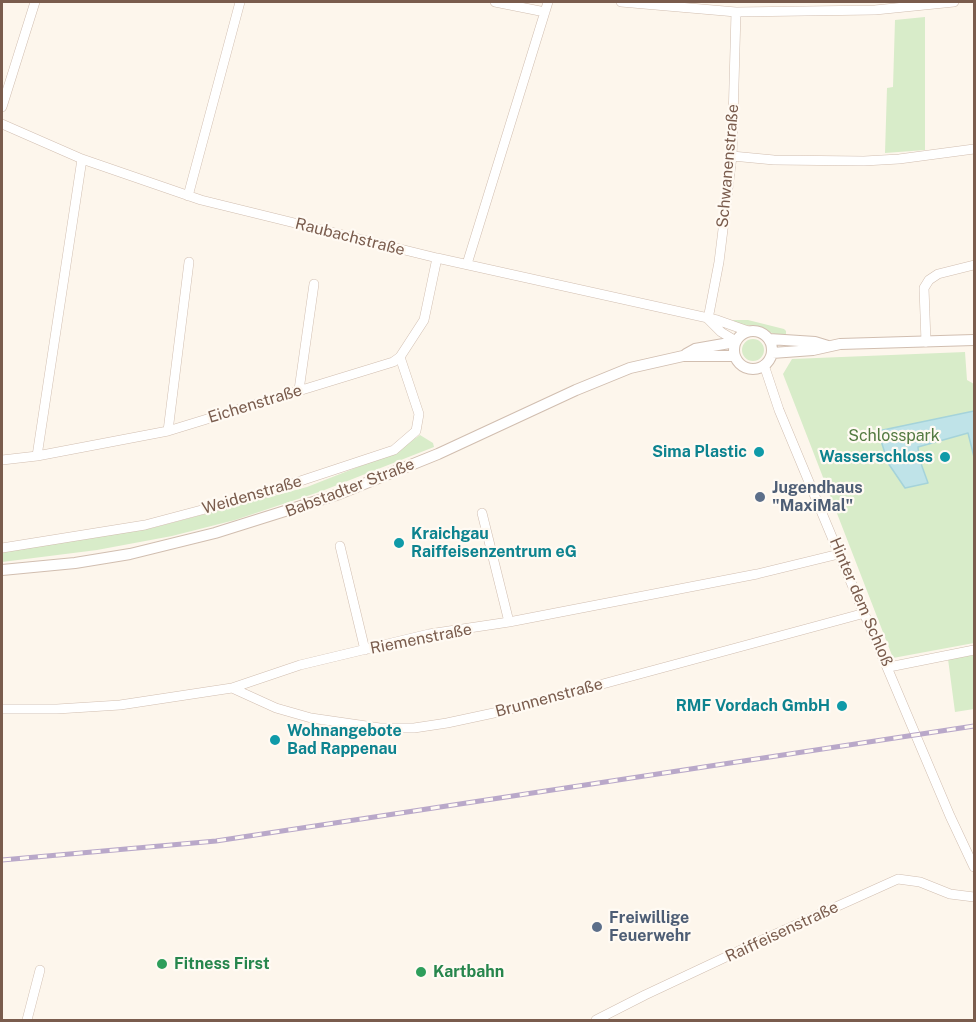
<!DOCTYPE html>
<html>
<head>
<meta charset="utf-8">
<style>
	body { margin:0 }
	#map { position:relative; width:976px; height:1022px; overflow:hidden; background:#fdf6ec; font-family:"Public Sans",sans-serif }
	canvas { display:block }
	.frame { position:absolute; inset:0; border:3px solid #7a5c4d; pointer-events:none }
</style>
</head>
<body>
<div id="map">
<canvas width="976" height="1022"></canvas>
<div class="frame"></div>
</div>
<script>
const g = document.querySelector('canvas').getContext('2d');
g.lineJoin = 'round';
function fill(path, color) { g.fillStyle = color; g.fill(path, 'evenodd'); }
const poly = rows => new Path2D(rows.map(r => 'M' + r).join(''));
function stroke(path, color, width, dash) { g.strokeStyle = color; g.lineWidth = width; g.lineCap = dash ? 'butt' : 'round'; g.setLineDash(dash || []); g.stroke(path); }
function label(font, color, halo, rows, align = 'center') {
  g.font = font + ' "Public Sans",sans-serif'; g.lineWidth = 4.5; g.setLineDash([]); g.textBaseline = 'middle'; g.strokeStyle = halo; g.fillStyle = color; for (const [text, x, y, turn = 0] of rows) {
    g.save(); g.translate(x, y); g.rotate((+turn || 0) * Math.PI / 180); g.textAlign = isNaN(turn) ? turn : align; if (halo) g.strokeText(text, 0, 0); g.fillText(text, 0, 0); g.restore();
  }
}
const green = poly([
	[925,17,925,150,885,153,887,88,893,87,895,20],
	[734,320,748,320,784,329,786,331,786,337,778,336,758,326,744,325,732,322],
	'742 350a11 11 0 1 1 22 0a11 11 0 1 1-22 0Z',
	[965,352,967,380,974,384,974,643,893,658,783,374,792,359],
	[420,435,433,443,434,447,322,491,235,520,172,536,97,550,2,562,2,552,152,528,307,487,396,452],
	[974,655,974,709,955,712,948,659]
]);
const water = poly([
	[974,411,974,457,968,433,918,447,919,458,928,483,905,488,888,463,878,431,974,411]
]);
const minor = poly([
	[495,2,545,12],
	[621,2,736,12,875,10,954,2],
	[2,107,35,2],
	[2,124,82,159,201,200,437,258,717,320,748,331],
	[732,156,774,160,864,161,899,159,974,149],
	[188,196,240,2],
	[467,264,548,2],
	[708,319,719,262,732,156,736,12],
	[708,319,721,332,736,341],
	[926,342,924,288,929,280,938,274,974,265],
	[764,365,779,410,839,554,950,816,974,867],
	[299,390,314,284],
	[168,431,189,262],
	[37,456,82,159],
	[2,460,37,456,168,431,393,362,400,357,424,320,437,258],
	[482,513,509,622],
	[340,546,365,650],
	[2,548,145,525,258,495,394,450,416,431,419,414,400,357],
	[889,667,974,650],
	[232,688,276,708,311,718,380,728,414,728,447,723,503,711,865,613],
	[2,709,57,709,120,705,232,688,300,665,429,634,509,622,757,574,839,554],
	[27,1020,40,970],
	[596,1020,645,995,760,941,898,879,920,882,950,894,974,897]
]);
const tertiary = poly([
	'734 350a19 19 0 1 1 38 0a19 19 0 1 1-38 0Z',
	[769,339,815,342,828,346],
	[772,353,813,350,840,344,974,340],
	[686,354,695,349,735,342],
	[2,570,75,563,130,554,215,533,339,494,438,454,576,390,630,368,683,356,734,356]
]);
const rail = poly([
	[2,860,216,841,974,726]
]);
const markers = [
	[759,452,6,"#0f9aa8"],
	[945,457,6,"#0f9aa8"],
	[760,497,6,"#5c6f8a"],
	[399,543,6,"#0f9aa8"],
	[842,706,6,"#0f9aa8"],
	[275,740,6,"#0f9aa8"],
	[597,927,6,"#5c6f8a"],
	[162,964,6,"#2e9e5b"],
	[421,972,6,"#2e9e5b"]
];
const streetNames = [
	["Schwanenstraße",728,166,-85],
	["Raubachstraße",350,237,14],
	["Eichenstraße",255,404,-17],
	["Babstadter Straße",350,488,-21],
	["Weidenstraße",252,495,-16],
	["Hinter dem Schloß",861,602,67],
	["Riemenstraße",421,639,-11],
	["Brunnenstraße",549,698,-15],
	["Raiffeisenstraße",782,932,-25]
];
const parkNames = [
	["Schlosspark",894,436]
];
const cultureNames = [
	["Sima Plastic",747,452],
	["Wasserschloss",933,457],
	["Kraichgau",411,534,"left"],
	["Raiffeisenzentrum eG",411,552,"left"],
	["RMF Vordach GmbH",830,706],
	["Wohnangebote",287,731,"left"],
	["Bad Rappenau",287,749,"left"]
];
const serviceNames = [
	["Jugendhaus",772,488],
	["\"MaxiMal\"",772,506],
	["Freiwillige",609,918],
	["Feuerwehr",609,936]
];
const leisureNames = [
	["Fitness First",174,964],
	["Kartbahn",433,972]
];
fill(green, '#d8ecc9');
fill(water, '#bfe3e8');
stroke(water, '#a5d3da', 1.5);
stroke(minor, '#d1beb0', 10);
stroke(tertiary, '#d1beb0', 12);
stroke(minor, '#fff', 9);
stroke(tertiary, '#fff', 10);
stroke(rail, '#b9a8c9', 5);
stroke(rail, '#fffaf3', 3, [9]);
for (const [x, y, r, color] of markers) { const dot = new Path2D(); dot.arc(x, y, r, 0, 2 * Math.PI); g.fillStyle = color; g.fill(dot); stroke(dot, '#fffaf3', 2); }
label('16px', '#7a5c4d', '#fffaf3', streetNames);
label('16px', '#537a41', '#fffaf3', parkNames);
label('bold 16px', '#0d838f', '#fffaf3', cultureNames, 'right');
label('bold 16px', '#4e5e75', '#fffaf3', serviceNames, 'left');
label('bold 16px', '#27864d', '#fffaf3', leisureNames, 'left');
</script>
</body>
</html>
